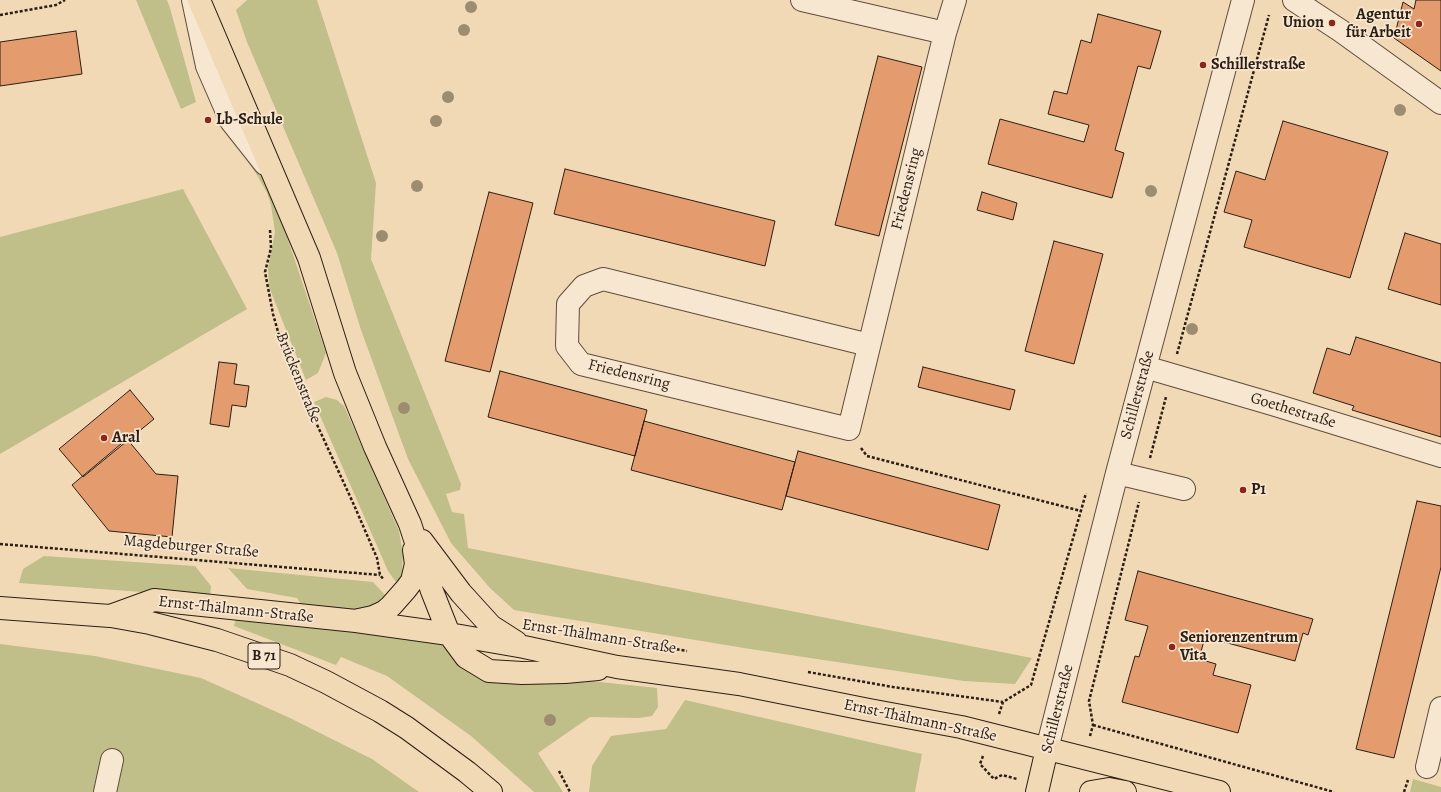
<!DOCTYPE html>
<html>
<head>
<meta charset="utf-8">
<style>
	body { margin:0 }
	canvas { display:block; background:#f2d9b6 }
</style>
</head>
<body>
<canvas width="1441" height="792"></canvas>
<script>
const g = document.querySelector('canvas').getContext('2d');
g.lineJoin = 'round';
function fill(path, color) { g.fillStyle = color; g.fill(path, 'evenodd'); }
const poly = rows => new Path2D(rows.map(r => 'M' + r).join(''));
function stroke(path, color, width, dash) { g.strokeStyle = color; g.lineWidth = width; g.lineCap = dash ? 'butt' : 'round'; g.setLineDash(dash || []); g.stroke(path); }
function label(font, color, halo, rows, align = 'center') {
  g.font = font + ' Alegreya,serif'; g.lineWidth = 3.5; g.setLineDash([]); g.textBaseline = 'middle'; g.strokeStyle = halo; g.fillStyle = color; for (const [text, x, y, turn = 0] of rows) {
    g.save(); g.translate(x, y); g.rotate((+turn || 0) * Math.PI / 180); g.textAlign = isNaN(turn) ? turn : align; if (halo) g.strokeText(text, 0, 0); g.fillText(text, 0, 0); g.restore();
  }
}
const green = poly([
	[136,0,167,0,170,8,196,102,181,109],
	[247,0,317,0,376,183,371,259,461,484,460,490,446,494,452,512,464,514,468,548,1032,658,1015,684,964,681,750,649,514,610,490,588,451,543,408,459,361,330,337,253,247,42,236,10],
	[224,127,255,166,266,185,281,219,326,353,318,373,306,380,269,287,268,268,275,232,271,205,267,193,257,175],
	[183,189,247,309,0,454,0,237],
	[326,397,337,400,344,406,399,531,403,554,402,572,400,580,396,582,388,571,314,402],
	[44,556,195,566,211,586,210,597,19,583,23,569],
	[228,568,373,582,387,597,365,612,304,609,297,598,247,589],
	[236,617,441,641,453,658,472,674,493,683,537,683,581,680,657,688,658,707,652,716,639,718,590,717,538,753,563,792,534,792,471,736,387,676,341,657,336,665,234,626],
	[0,644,95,656,201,678,290,718,372,759,419,792,0,792],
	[685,700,922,754,915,792,589,792,592,766,611,736,666,729],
	[1413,779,1441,787,1441,792,1410,792]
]);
const building = poly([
	[1416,0,1441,0,1441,71,1394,38,1403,2,1414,9,1416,0],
	[1098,14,1161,31,1150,69,1138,66,1115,150,1124,153,1112,198,988,164,1000,119,1084,142,1089,125,1048,114,1054,91,1067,94,1081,40,1091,43,1098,14],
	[76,31,82,74,0,86,0,42,76,31],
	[878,56,922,67,879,236,835,225,878,56],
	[1283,121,1388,152,1350,278,1244,247,1252,220,1224,212,1236,171,1265,180,1283,121],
	[565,169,775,221,765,266,554,214,565,169],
	[489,192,533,203,490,372,445,361,489,192],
	[982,192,1017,203,1013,220,977,210,982,192],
	[1405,233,1441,244,1441,305,1388,289,1405,233],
	[1054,241,1103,254,1074,364,1025,351,1054,241],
	[1356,337,1441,363,1441,437,1352,410,1354,406,1313,393,1327,348,1350,355,1356,337],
	[219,362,237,364,234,384,249,386,246,407,232,405,229,427,210,424,219,362],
	[923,367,1015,390,1010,410,918,387,923,367],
	[500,371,647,410,635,456,488,417,500,371],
	[130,390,154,419,83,477,59,449,130,390],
	[644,421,795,462,782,510,631,470,644,421],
	[127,439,156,474,178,476,172,537,109,531,72,485,127,439],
	[798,451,1000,505,988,550,786,496,798,451],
	[1417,501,1441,506,1441,567,1394,758,1356,749,1417,501],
	[1138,571,1313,619,1308,635,1303,633,1295,661,1205,637,1199,659,1216,664,1213,675,1251,685,1238,733,1122,702,1135,656,1139,657,1148,626,1125,620,1138,571]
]);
const path = poly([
	[0,15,56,5,65,0],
	[270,230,271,248,265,272,273,314,284,353,354,505,377,558,380,575,384,580],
	[1177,354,1269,15],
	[861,448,867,456,1081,511],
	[1150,458,1166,397],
	[0,544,380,575],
	[573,632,687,651],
	[808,672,893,687,1003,702],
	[999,714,1003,702,1031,685,1086,493],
	[1093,725,1334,792],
	[1090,736,1093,725,1089,701,1139,502],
	[983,756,980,764,994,779,1002,775,1017,779],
	[559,771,570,792],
	[1404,792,1408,780]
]);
const minor = poly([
	[193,0,207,66,231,121,265,164],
	[802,0,945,33],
	[1294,0,1341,31,1441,103],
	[869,345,603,279,584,286,568,304,567,346,581,364,849,429,945,33,955,0],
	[1145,367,1272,404,1441,456],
	[1117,473,1184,489],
	[1047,749,1117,473,1243,0],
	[1427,767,1441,708],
	[105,792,112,760]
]);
const major = poly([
	[199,0,309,258,345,373,375,447,410,524,432,591,449,634,466,657,489,671,522,673,565,672,598,669],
	[422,541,461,593,491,626,516,642],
	[0,608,110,616,154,600,356,621,449,634,524,647,617,667,739,684,869,710,961,727,1219,792],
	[111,616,150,623,217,640,290,665,326,682,380,711,407,728,467,772,491,792],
	[359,620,373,617,384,612,391,606,406,589,412,581,416,564,414,550],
	[1037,792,1047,749],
	[1091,792,1109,789,1125,792]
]);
const trees = [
	[471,7],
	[464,30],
	[448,97],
	[1400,110],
	[436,121],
	[417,186],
	[1151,191],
	[382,236],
	[1192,329],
	[404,408],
	[550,720]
];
const markers = [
	[1332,23,4,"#8f2418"],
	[1419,24,4,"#8f2418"],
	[1203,65,4,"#8f2418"],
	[208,120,4,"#8f2418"],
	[104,438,4,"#8f2418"],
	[1243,490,4,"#8f2418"],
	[1172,647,4,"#8f2418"]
];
const shields = [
	[264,656,32]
];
const shieldNames = [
	["B 71",264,656]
];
const poiNames = [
	["Agentur",1411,15,"right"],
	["für Arbeit",1411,33,"right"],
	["Union",1324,23,"right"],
	["Schillerstraße",1211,65],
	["Lb-Schule",216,120],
	["Aral",112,438],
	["P1",1251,490],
	["Seniorenzentrum",1180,638],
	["Vita",1180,656]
];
const streetNames = [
	["Friedensring",907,189,-76],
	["Friedensring",629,375,14],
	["Brückenstraße",298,378,68],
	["Schillerstraße",1138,395,-75],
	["Goethestraße",1293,411,17],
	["Magdeburger Straße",191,547,5],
	["Ernst-Thälmann-Straße",236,610,6],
	["Ernst-Thälmann-Straße",599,637,9],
	["Schillerstraße",1058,709,-76],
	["Ernst-Thälmann-Straße",920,721,12]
];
fill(green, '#c0be89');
fill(building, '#e49c6f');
stroke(building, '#2b1f14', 1);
stroke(minor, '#5d4e3c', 24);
stroke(major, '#2b1f14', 24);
stroke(path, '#2b1f14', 2.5, [3, 2]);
stroke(minor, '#f7e6d0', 22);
stroke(major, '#f2d9b6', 22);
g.fillStyle = '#9d8d70';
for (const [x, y] of trees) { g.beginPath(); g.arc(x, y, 6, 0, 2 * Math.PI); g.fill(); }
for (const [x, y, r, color] of markers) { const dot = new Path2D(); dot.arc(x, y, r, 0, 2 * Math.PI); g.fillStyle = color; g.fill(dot); stroke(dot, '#f7e6d0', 1.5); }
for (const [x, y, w] of shields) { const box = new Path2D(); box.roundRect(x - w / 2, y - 13, w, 26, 3); g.fillStyle = '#f7e6d0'; g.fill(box); stroke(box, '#2b1f14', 1); }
label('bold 15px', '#2b1f14', null, shieldNames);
label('bold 16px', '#2b1f14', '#f7e6d0', poiNames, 'left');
label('16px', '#2b1f14', '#f7e6d0', streetNames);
</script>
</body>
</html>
